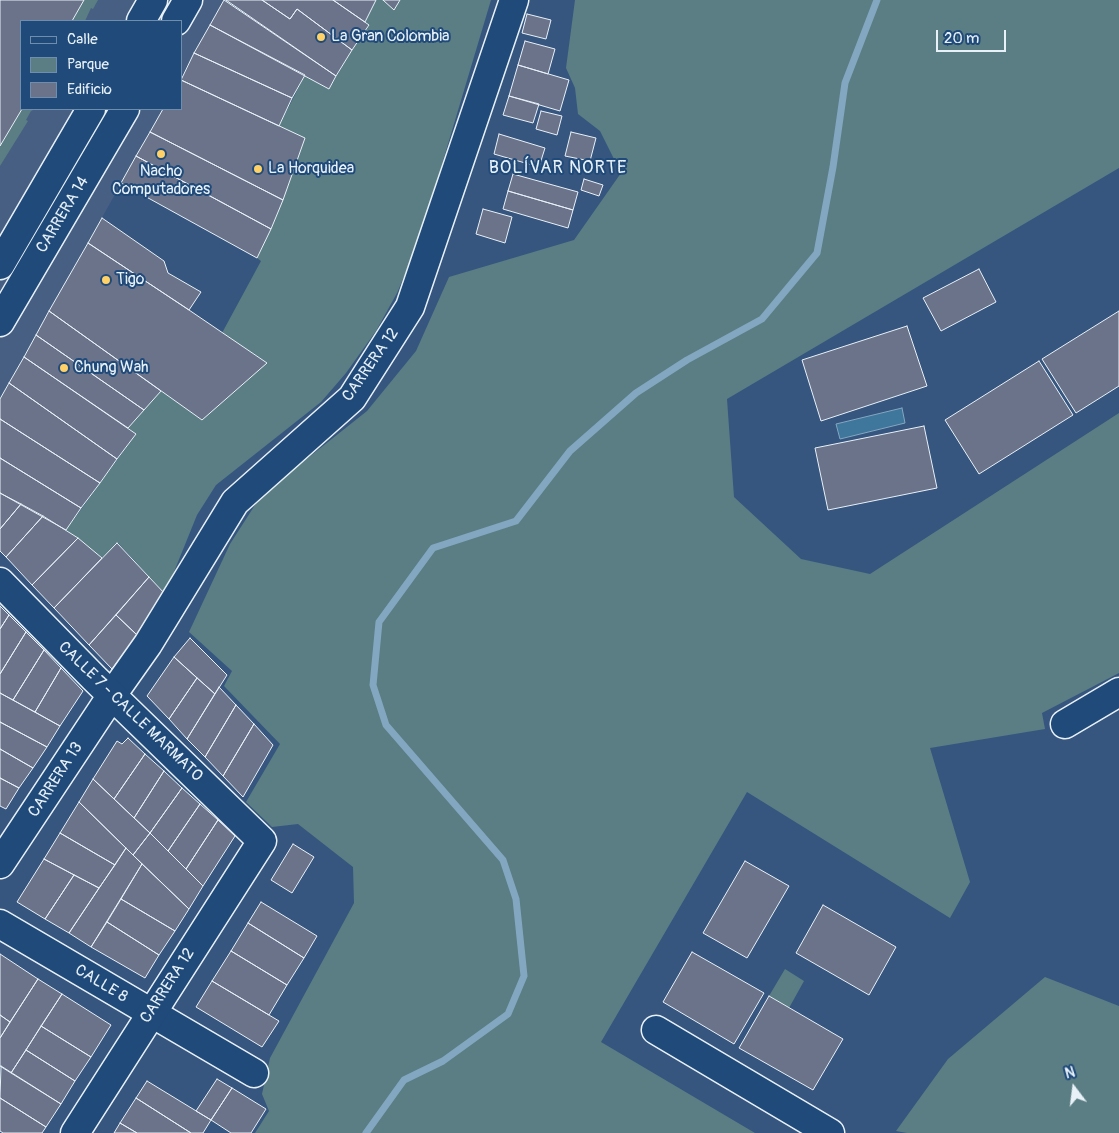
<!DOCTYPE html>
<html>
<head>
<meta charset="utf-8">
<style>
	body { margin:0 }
	#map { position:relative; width:1119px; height:1133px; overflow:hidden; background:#36567f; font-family:Pangolin,sans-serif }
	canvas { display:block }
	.legend { position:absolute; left:20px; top:20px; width:162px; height:90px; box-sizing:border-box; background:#1f4a7a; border:1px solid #6f8dac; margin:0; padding:6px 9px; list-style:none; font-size:15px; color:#e8f1f8 }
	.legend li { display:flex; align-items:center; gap:10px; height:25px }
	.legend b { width:25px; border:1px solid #6f8dac }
	.north { position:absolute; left:1049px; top:1063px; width:50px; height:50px; -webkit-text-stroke:4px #1f4a7a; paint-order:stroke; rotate:345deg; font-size:14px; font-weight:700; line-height:20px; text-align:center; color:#e8f1f8 }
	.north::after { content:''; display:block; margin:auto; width:18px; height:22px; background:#e8f1f8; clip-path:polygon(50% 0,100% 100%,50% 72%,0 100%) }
	.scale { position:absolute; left:936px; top:30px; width:70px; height:22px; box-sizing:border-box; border:2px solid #e8f1f8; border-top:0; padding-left:6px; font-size:15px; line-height:18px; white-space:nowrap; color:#e8f1f8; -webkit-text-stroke:4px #1f4a7a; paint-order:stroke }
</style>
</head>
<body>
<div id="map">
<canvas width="1119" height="1133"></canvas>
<ul class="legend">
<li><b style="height:6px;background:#1f4a7a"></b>Calle</li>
<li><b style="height:14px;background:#5a7e83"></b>Parque</li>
<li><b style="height:14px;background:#6a738a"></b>Edificio</li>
</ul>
<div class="north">N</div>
<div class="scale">20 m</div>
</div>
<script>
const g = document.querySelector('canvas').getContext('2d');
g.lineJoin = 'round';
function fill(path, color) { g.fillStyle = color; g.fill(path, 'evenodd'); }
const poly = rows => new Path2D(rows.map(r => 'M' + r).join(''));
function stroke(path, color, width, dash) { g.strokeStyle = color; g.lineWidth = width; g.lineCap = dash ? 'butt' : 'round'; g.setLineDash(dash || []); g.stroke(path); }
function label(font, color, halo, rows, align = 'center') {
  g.font = font + ' Pangolin,sans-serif'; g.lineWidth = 4; g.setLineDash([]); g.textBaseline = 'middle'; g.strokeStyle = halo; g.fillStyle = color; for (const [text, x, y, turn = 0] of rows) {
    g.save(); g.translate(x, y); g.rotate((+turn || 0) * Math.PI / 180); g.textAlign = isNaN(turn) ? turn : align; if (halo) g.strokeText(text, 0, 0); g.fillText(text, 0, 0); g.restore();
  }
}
const built = poly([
	[84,0,224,0,181,77,181,21,72,21],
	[22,109,163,109,0,399,0,147]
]);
const green = poly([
	[84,0,98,0,93,9,91,8,85,21,72,21],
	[376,0,383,0,394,9,400,0,491,0,419,241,397,293,376,331,346,373,321,402,216,485,197,515,165,594,118,543,102,558,66,530,136,434,128,428,161,391,267,363,222,333,261,261,257,258,271,229,279,126,305,75,329,89,352,50,369,26,365,22],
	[575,0,1119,0,1119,168,727,399,734,497,801,559,870,574,1119,413,1119,673,1042,713,1045,729,930,748,970,882,950,918,747,792,601,1042,755,1133,255,1133,269,1111,262,1094,270,1058,354,903,353,867,298,824,272,827,246,802,280,744,224,686,232,671,189,632,230,544,255,505,294,469,367,411,416,351,449,277,574,240,621,173,600,131,578,114,575,88,566,68],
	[22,109,35,109,31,111,26,120,28,121,0,166,0,146],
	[785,969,804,981,789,1008,769,996],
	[1045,977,1119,1006,1119,1133,907,1133,896,1131,948,1059]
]);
const water = poly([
	[902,408,905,423,840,439,836,424,902,408]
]);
const stream = poly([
	[366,1133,404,1080,443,1061,508,1014,524,976,516,899,503,860,386,725,373,685,379,622,433,548,516,521,570,451,636,393,687,360,762,319,817,253,833,167,845,83,877,0]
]);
const building = poly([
	[0,0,84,0,72,21,21,21,22,109,0,146,0,0],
	[224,0,336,76,329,89,210,25,224,0],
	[226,0,262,0,290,19,297,9,352,50,336,76,226,0],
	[262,0,333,0,369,25,352,50,297,9,290,19,262,0],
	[333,0,376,0,365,22,333,0],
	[383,0,400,0,394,10,383,0],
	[527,14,551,20,546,39,522,33,527,14],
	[210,25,305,75,292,98,194,53,210,25],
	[525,41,555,49,548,74,518,65,525,41],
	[194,53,292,98,279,126,181,80,194,53],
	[518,65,569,80,560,111,509,96,518,65],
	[181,80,305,138,283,200,150,132,163,109,181,109,181,80],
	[509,96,539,104,533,123,503,115,509,96],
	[541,111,562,116,557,135,536,129,541,111],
	[150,132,283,200,271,229,136,156,150,132],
	[571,132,596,138,590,161,565,156,571,132],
	[499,134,545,148,539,167,494,154,499,134],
	[136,156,271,229,257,258,121,183,136,156],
	[513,174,578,192,573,210,508,191,513,174],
	[584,179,603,185,599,196,581,190,584,179],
	[508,191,573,210,568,228,503,209,508,191],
	[483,209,512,217,505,243,476,234,483,209],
	[102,218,164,261,168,273,201,292,189,310,88,243,102,218],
	[88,243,189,310,267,363,202,420,49,311,88,243],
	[979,269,996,302,941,331,923,298,979,269],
	[49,311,161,391,144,410,36,335,49,311],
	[1119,311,1119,386,1076,413,1042,359,1119,311],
	[907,326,927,386,821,421,802,360,907,326],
	[36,335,144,410,128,428,24,357,36,335],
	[24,357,136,434,117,459,9,383,24,357],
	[1039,361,1073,415,979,474,945,420,1039,361],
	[9,383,117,459,100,483,0,419,0,399,9,383],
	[0,419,100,483,81,508,0,458,0,419],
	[924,426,937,488,828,510,815,448,924,426],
	[0,458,81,508,66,530,0,493,0,458],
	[0,493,21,504,0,529,0,493],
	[21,504,43,516,6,557,0,551,0,529,21,504],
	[43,516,78,538,32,585,6,557,43,516],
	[78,538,102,558,54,608,32,585,78,538],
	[117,543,149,577,89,645,54,608,117,543],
	[149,577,165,594,137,635,116,615,149,577],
	[0,606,9,615,0,629,0,606],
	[9,615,26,632,0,674,0,629,9,615],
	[116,615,137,635,112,669,89,645,116,615],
	[26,632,44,650,13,700,0,693,0,674,26,632],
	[190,638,227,675,215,694,174,657,190,638],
	[44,650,61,668,35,712,13,700,44,650],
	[174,657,197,678,169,719,147,696,174,657],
	[61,668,83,691,60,726,35,712,61,668],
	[197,678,215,694,187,739,169,719,197,678],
	[219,687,236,705,205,757,187,739,219,687],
	[0,693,60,726,47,747,0,722,0,693],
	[236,705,254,724,223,776,205,757,236,705],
	[0,722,47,747,33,768,0,749,0,722],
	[254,724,273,745,243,797,223,776,254,724],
	[128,738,145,754,114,799,93,779,117,741,122,744,128,738],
	[0,749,33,768,19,788,0,778,0,749],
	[145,754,164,771,134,818,114,799,145,754],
	[164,771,182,788,150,833,134,818,164,771],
	[0,778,19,788,6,809,0,806,0,778],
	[93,779,150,833,133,855,79,802,93,779],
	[182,788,200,804,168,851,150,833,182,788],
	[79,802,126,848,115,865,60,833,79,802],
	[200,804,218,820,186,869,168,851,200,804],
	[218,820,235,836,203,886,186,869,218,820],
	[60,833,115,865,99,888,44,859,60,833],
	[150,833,203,886,189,909,133,855,150,833],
	[293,844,314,857,292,893,271,880,293,844],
	[126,848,142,864,91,947,69,933,126,848],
	[44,859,74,875,45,919,17,902,44,859],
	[745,861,789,886,747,958,703,933,745,861],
	[142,864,189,909,175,931,121,899,142,864],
	[74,875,99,888,69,933,45,919,74,875],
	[121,899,175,931,159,955,107,922,121,899],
	[261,902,317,936,304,958,248,923,261,902],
	[823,905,896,947,869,995,796,953,823,905],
	[107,922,159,955,145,978,91,947,107,922],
	[248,923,304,958,287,985,231,951,248,923],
	[231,951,287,985,269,1015,212,981,231,951],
	[692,952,764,993,734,1044,663,1002,692,952],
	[0,954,38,979,10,1022,0,1015,0,954],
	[38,979,62,994,11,1073,0,1066,0,1038,38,979],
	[212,981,279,1021,262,1047,196,1007,212,981],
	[62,994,111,1025,91,1057,41,1026,62,994],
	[769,996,843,1039,813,1090,739,1048,769,996],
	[0,1015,10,1022,0,1038,0,1015],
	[41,1026,91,1057,75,1081,26,1050,41,1026],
	[26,1050,75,1081,61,1104,11,1073,26,1050],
	[1,1066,61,1104,46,1127,0,1098,1,1066],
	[217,1079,232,1088,211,1120,196,1111,217,1079],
	[147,1081,211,1120,203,1133,191,1133,136,1098,147,1081],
	[232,1088,266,1109,251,1133,231,1133,211,1120,232,1088],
	[0,1098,46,1127,42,1133,3,1133,0,1131,0,1098],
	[136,1098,191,1133,137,1133,120,1123,136,1098],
	[120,1123,137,1133,114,1133,120,1123]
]);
const street = poly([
	[112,695,148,644,235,502,352,398,410,307,514,0],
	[1065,724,1119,692],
	[0,924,254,1073],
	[656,1030,830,1133]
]);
const secondary = poly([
	[141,21,153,0],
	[176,21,188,0],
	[0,265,91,109],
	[0,322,125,109],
	[0,582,94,678,262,841,75,1133],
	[0,864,112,695]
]);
const markers = [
	[321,37,5,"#ffd166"],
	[161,154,5,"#ffd166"],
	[258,169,5,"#ffd166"],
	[106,280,5,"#ffd166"],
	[64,368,5,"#ffd166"]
];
const poiNames = [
	["La Gran Colombia",331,37],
	["La Horquidea",268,169],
	["Nacho",161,172,"center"],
	["Computadores",161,190,"center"],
	["Tigo",116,280],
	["Chung Wah",74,368]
];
const streetNames = [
	["CARRERA 14",63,215,-59],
	["CARRERA 12",371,365,-55],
	["CALLE 7 - CALLE MARMATO",130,712,44],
	["CARRERA 13",56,780,-57],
	["CALLE 8",101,984,31],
	["CARRERA 12",168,986,-57]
];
const neighbourhoodNames = [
	["BOLÍVAR NORTE",558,168]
];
fill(built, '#465f82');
fill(green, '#5a7e83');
fill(water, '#3f769b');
stroke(water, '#83a7c0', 1);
stroke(stream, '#83a7c0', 7);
fill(building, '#6a738a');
stroke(building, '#e8f1f8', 1);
stroke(street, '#e8f1f8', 31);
stroke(secondary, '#e8f1f8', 31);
stroke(street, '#1f4a7a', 28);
stroke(secondary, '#1f4a7a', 28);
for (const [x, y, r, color] of markers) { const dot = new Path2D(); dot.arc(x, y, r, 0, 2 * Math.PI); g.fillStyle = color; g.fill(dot); stroke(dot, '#1f4a7a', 2); }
label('16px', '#e8f1f8', '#1f4a7a', poiNames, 'left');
label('16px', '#e8f1f8', '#1f4a7a', streetNames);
g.letterSpacing = '1px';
label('18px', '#e8f1f8', '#1f4a7a', neighbourhoodNames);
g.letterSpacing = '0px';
</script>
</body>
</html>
